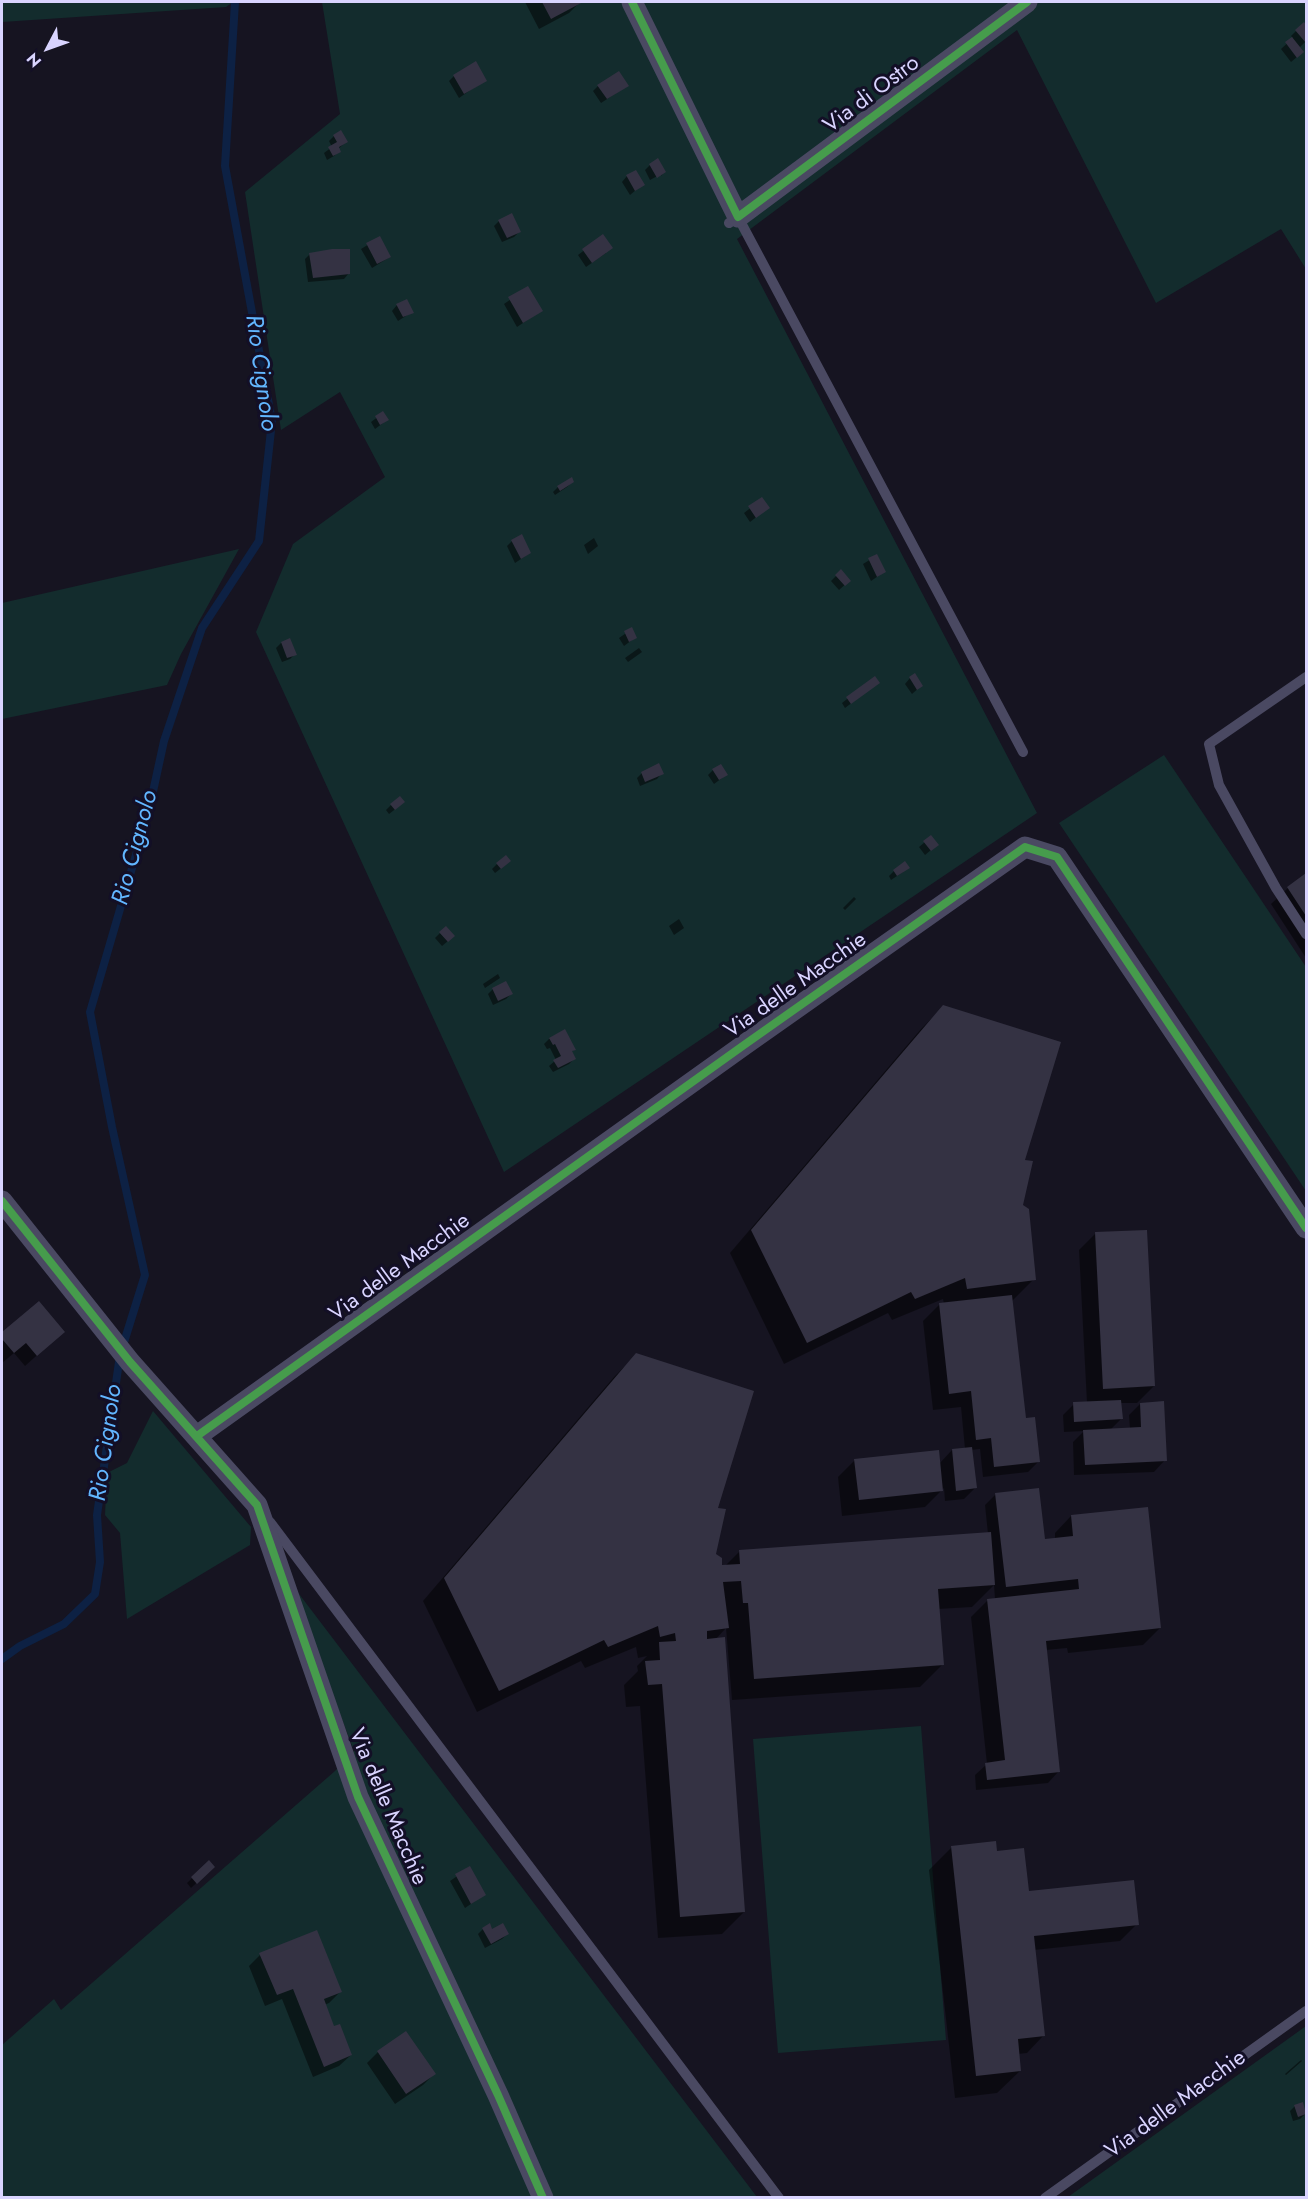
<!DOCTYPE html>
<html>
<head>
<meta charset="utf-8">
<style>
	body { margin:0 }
	#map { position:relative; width:1308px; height:2199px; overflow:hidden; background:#161421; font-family:Jost,sans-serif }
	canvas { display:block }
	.frame { position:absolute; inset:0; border:3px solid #d9d4ff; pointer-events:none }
	.north { position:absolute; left:18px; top:18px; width:60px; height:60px; -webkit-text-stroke:4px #130f26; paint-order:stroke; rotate:229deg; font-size:16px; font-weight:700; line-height:24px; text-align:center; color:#d9d4ff }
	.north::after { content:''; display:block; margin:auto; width:21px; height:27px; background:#d9d4ff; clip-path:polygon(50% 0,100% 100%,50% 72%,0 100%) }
</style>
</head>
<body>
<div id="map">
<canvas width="1308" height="2199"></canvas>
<div class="frame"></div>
<div class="north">N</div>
</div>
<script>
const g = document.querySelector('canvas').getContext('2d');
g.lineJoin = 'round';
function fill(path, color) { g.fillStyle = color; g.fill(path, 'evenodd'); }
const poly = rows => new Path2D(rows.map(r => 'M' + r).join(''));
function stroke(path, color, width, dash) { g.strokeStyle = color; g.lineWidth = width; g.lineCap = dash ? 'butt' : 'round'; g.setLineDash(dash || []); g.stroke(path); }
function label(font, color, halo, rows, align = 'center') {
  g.font = font + ' Jost,sans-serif'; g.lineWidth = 6; g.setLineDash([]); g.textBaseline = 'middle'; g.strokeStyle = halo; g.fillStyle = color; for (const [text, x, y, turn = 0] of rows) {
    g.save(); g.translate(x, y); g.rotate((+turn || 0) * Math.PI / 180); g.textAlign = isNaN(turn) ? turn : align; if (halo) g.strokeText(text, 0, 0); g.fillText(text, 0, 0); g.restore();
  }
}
const green = poly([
	[2,2,233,2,226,7,2,22],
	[322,2,1306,2,1306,269,1281,229,1156,303,1017,30,737,239,1037,813,504,1172,256,632,293,544,385,477,340,392,281,430,245,192,340,114],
	[239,549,181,654,167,685,2,719,2,603],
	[1164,755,1306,967,1306,1191,1059,823],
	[153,1411,251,1527,250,1545,127,1619,120,1533,105,1515,107,1473,127,1463],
	[290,1582,757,2197,2,2197,2,2045,54,1999,61,2010,335,1771,354,1751],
	[921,1726,946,2040,778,2053,753,1739],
	[1306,2026,1306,2197,1068,2197]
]);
const shadow = poly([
	[525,2,580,2,569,13,539,29],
	[1303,24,1306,27,1306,41,1299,48,1297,57,1291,62,1281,49,1293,38,1291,36],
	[454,76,485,80,459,98,449,81],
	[598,86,627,86,601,103,593,91],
	[334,136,346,142,338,149,339,151,334,156,327,160,324,153,332,147,329,141],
	[650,165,664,172,661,176,661,174,650,180,645,170],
	[627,176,643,184,630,195,622,182],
	[499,221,519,232,514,237,502,242,494,226],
	[603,236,606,253,586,267,578,255],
	[379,238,390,257,372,268,361,249],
	[310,254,349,273,344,279,308,282,305,259],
	[527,288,541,311,517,327,504,304],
	[397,305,412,312,398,321,392,311],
	[383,413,387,420,375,429,371,422],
	[572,482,567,487,555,495,553,492,558,487],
	[762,499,768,508,750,522,744,513],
	[594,538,598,546,588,554,584,545],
	[512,541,530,553,515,563,507,546],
	[876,556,884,572,871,581,863,564],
	[841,571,849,581,839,590,831,581],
	[632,629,636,637,624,646,619,638],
	[289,640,295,654,290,659,282,662,276,648,281,643],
	[639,648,642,652,628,662,625,658],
	[874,678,878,683,845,708,842,703],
	[910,678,921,686,912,694,905,684],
	[713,770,726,775,714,784,708,775],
	[642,773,662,773,657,779,640,786,637,778],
	[391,805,398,807,389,814,386,810],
	[931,837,937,845,925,855,919,847],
	[497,864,504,866,495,873,492,869],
	[894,871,903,872,891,880,889,876],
	[1306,875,1306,958,1271,904,1288,888],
	[854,897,856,899,845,910,843,908],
	[679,919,684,928,674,935,669,926],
	[440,933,448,941,442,946,435,938],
	[498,974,500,978,485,988,483,984],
	[493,989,511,994,506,999,493,1005,488,994],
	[943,1007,1023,1161,1022,1206,1034,1279,1011,1302,1024,1419,1039,1461,1028,1472,983,1477,980,1449,971,1450,975,1488,964,1499,945,1501,944,1488,925,1507,842,1516,838,1477,855,1460,939,1464,952,1450,965,1449,961,1407,933,1410,923,1321,940,1304,944,1304,943,1299,892,1320,888,1313,784,1364,730,1253,921,1029],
	[564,1031,574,1059,569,1064,553,1072,549,1066,556,1060,550,1048,547,1049,544,1044,549,1039],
	[1096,1233,1154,1386,1137,1403,1120,1403,1121,1419,1110,1430,1130,1429,1129,1415,1140,1404,1165,1460,1154,1472,1074,1475,1073,1442,1084,1431,1064,1432,1063,1415,1074,1404,1087,1403,1079,1250],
	[39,1303,63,1332,25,1366,14,1353,2,1363,2,1334],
	[636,1355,716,1509,715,1554,721,1567,724,1567,740,1551,988,1534,985,1505,996,1494,1043,1541,1055,1540,1055,1533,1071,1516,1160,1628,1143,1645,1068,1653,1067,1648,1046,1650,1059,1771,1048,1783,976,1790,975,1775,987,1764,971,1617,988,1600,995,1599,994,1585,972,1607,938,1609,942,1665,920,1687,732,1700,726,1628,715,1640,744,1912,722,1934,658,1938,640,1706,626,1707,624,1685,638,1671,637,1666,647,1656,638,1658,636,1647,585,1668,581,1661,477,1712,423,1601,614,1377],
	[952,1847,996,1854,1028,1893,1137,1924,1120,1941,1034,1950,1043,2036,1027,2053,1018,2054,1020,2071,997,2093,955,2098,929,1870],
	[209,1862,208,1872,191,1888,187,1883],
	[469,1868,484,1895,465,1908,450,1881],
	[483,1929,492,1931,507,1934,502,1939,485,1948,478,1934],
	[260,1955,340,1992,329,2003,324,2005,334,2028,351,2055,339,2066,313,2077,282,1999,265,2006,249,1966],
	[406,2033,434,2074,423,2085,395,2104,367,2063,378,2052],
	[1301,2060,1302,2061,1286,2075,1285,2074],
	[1295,2106,1305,2114,1300,2119,1293,2121,1290,2111]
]);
const stream = poly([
	[2,1659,20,1646,64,1624,95,1594,100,1562,97,1515,120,1355,145,1275,112,1127,90,1012,149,810,164,741,202,628,259,541,272,421,225,166,235,2]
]);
const building = poly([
	[542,2,583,2,551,19],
	[1304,22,1306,25,1306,43,1295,30],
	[1292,37,1304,52,1297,58,1285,42],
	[476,61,487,81,464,94,453,75],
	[619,71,629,86,607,99,597,85],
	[341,130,348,142,339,147,341,152,333,156,328,147,337,142,333,135],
	[658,158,666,172,657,178,649,164],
	[636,170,645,185,635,191,626,175],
	[512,213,521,232,507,238,498,220],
	[603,234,613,248,592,263,582,249],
	[380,236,391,257,377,264,366,243],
	[332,249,350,249,350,274,313,278,309,253],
	[528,286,543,311,523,323,508,297],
	[407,299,414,313,403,317,396,304],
	[383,411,389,420,380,425,375,416],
	[572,477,574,482,560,491,557,486],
	[762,497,770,508,756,518,748,506],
	[522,534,531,553,521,559,511,540],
	[877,554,886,572,877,577,868,558],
	[841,569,851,581,845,586,835,575],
	[632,627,637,638,629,642,624,631],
	[290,638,297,655,287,658,281,642],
	[915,673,923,686,917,690,909,677],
	[875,676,880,683,851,704,846,697],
	[659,763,664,774,645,782,641,772],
	[721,764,728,775,719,780,712,769],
	[400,796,405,802,395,810,390,804],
	[931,835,939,845,931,851,923,841],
	[506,855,511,861,501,869,496,863],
	[905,861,910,868,897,876,893,870],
	[1306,873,1306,916,1287,887],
	[446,926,455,936,448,942,439,932],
	[506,981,513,994,498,1001,492,988],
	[943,1005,1061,1042,1025,1160,1033,1161,1023,1205,1029,1209,1036,1280,967,1289,965,1278,915,1299,911,1292,807,1343,751,1230],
	[565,1029,576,1050,572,1051,576,1059,558,1068,553,1060,561,1056,555,1044,553,1045,549,1038],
	[1147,1230,1155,1386,1103,1389,1095,1232],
	[1012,1295,1026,1418,1035,1417,1040,1462,994,1467,991,1438,976,1440,971,1391,949,1394,939,1303],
	[39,1301,65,1332,37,1356,26,1343,14,1353,2,1339,2,1332],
	[636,1353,754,1391,718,1508,726,1509,716,1554,722,1558,722,1565,740,1564,739,1550,991,1532,995,1585,938,1589,944,1665,754,1679,748,1603,743,1603,741,1581,723,1582,729,1628,707,1631,707,1639,725,1637,745,1912,680,1917,662,1684,648,1685,645,1661,660,1660,659,1642,676,1641,675,1633,660,1637,658,1626,608,1647,604,1640,499,1691,444,1578],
	[1121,1400,1123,1419,1074,1422,1073,1402],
	[1164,1401,1167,1461,1085,1465,1083,1430,1141,1427,1140,1403],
	[972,1447,977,1488,956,1491,952,1449],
	[939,1450,943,1491,859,1500,854,1459],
	[1039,1488,1045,1539,1073,1536,1071,1515,1148,1507,1161,1628,1046,1641,1060,1772,987,1780,985,1763,1005,1760,987,1599,1079,1589,1078,1579,1006,1587,995,1493],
	[996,1841,997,1851,1024,1848,1029,1891,1134,1880,1139,1925,1034,1936,1045,2036,1018,2039,1021,2071,976,2076,951,1846],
	[209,1860,215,1867,197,1884,191,1877],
	[470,1866,486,1895,471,1904,455,1874],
	[490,1923,492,1929,503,1923,509,1934,491,1944,482,1928],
	[317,1930,342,1992,324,1999,334,2026,340,2024,352,2055,324,2067,293,1989,277,1995,259,1953],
	[406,2031,436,2074,406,2094,377,2051],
	[1303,2102,1306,2114,1298,2117,1294,2105]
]);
const service = poly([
	[729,223,738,217,1023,752],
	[1306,677,1209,744,1219,785,1276,888,1306,934],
	[270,1522,779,2198],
	[1045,2198,1306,2011]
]);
const minor = poly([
	[632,2,738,217,1027,2],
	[2,1201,130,1362,257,1505,358,1797,498,2095,543,2198],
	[197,1436,744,1045,1025,847,1057,857,1306,1228]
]);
const cycleway = poly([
	[632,2,738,217,1027,2],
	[2,1201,130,1362,257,1505,358,1797,498,2095,543,2198],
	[197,1436,744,1045,1025,847,1057,857,1306,1228]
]);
const streetNames = [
	["Via di Ostro",872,95,-37],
	["Via delle Macchie",796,986,-35],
	["Via delle Macchie",400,1268,-36],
	["Via delle Macchie",387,1807,67],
	["Via delle Macchie",1176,2105,-36]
];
const waterNames = [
	["Rio Cignolo",260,373,82],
	["Rio Cignolo",136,848,-75],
	["Rio Cignolo",107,1443,-82]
];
fill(green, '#132c2d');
fill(shadow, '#0007');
stroke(stream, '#0d2144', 8);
fill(building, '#343243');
stroke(service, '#4a4962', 10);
stroke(minor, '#4a4962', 21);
stroke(cycleway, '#469c4c', 8);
label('22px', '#d9d4ff', '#130f26', streetNames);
label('italic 24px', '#62b6ff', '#130f26', waterNames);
</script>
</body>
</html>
